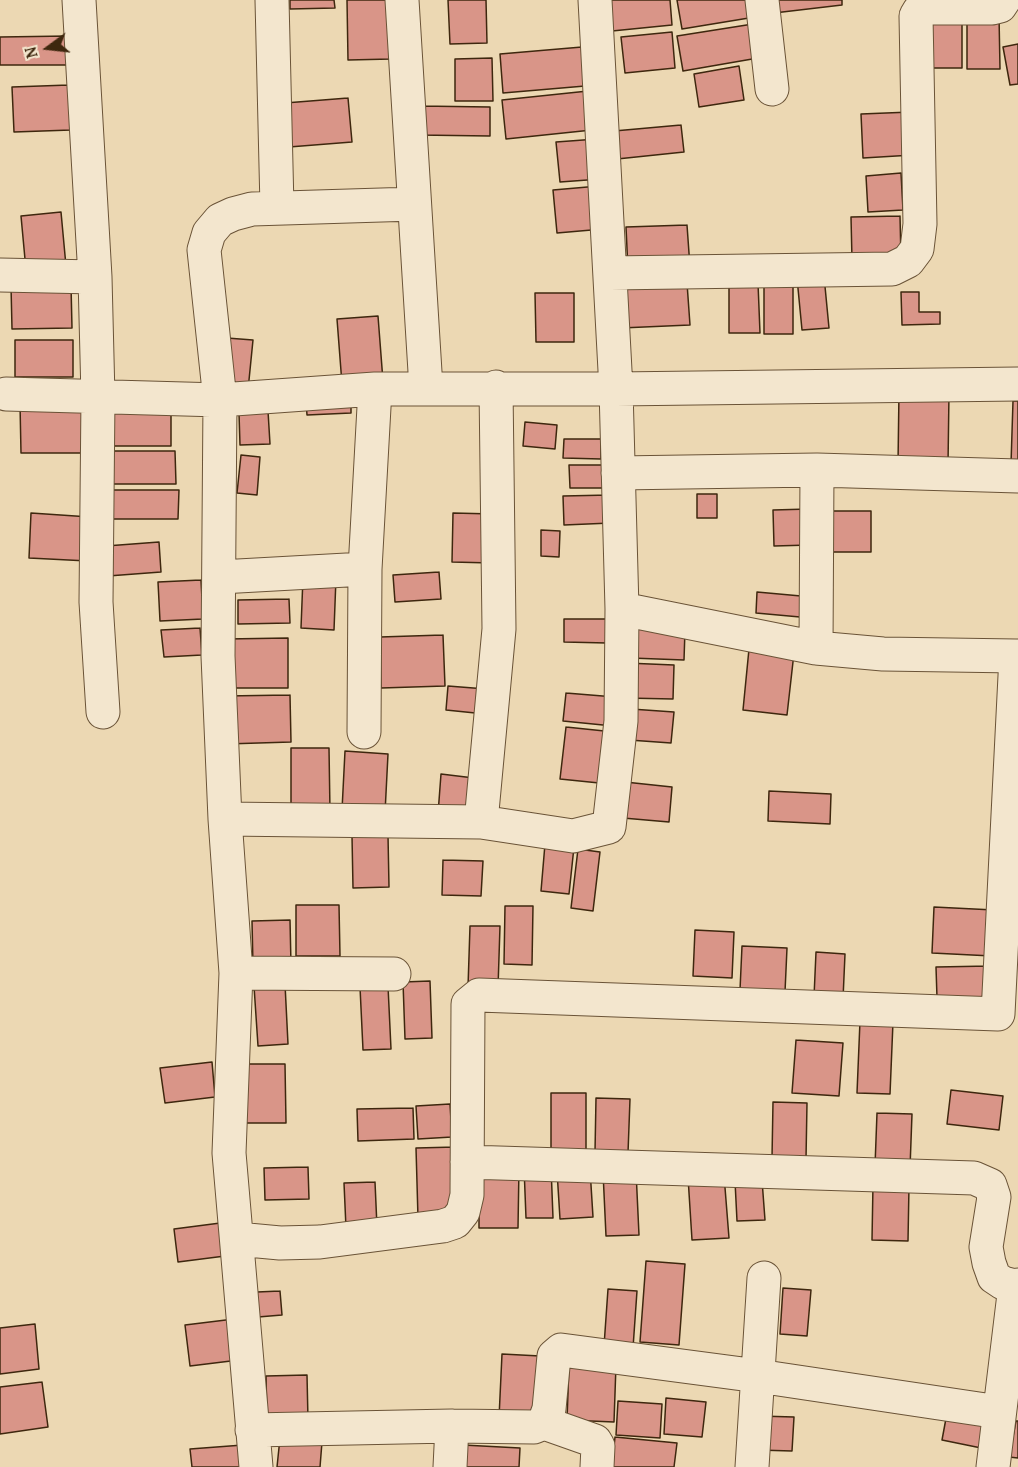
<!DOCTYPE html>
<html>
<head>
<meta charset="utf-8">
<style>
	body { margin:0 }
	#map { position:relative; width:1018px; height:1467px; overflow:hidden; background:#ecd8b3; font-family:"Gentium Book Plus",serif }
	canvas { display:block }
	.north { position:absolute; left:18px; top:18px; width:60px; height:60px; -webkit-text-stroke:4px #f3e6ce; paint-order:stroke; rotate:255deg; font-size:16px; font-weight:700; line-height:24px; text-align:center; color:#3e270e }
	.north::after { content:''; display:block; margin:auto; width:21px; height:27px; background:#3e270e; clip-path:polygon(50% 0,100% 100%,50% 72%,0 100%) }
</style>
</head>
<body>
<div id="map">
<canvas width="1018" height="1467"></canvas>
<div class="north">N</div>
</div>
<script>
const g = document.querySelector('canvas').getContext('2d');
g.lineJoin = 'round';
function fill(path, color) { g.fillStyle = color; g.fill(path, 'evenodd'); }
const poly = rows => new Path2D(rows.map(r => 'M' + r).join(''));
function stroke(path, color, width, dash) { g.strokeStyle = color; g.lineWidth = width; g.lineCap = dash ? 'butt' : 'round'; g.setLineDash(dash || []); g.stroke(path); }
const building = poly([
	[290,0,334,0,335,8,290,9,290,0],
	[347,0,390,0,391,59,348,60,347,0],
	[448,0,486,0,487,43,450,44,448,0],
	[609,0,670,0,672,25,612,31,609,0],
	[677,0,752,0,755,17,682,29,677,0],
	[772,0,842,0,842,5,774,13,772,0],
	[967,15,999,15,1000,69,967,69,967,15],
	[931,17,962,17,962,68,932,68,931,17],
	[753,24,758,58,683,71,677,36,753,24],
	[672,32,675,68,625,73,621,37,672,32],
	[68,36,68,65,0,65,0,37,68,36],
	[1018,44,1018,84,1010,85,1003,47,1018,44],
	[582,47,585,86,503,93,500,54,582,47],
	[492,58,493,101,455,101,455,59,492,58],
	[739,66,744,100,699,107,694,74,739,66],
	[69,85,71,130,14,132,12,87,69,85],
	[588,91,592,130,506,139,502,100,588,91],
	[348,98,352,142,289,147,285,103,348,98],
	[419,106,490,107,490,136,418,135,419,106],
	[911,112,913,155,863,158,861,114,911,112],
	[681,125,684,152,617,159,614,131,681,125],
	[597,139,601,179,560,182,556,142,597,139],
	[901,173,903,210,868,212,866,176,901,173],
	[599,186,603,229,557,233,553,190,599,186],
	[61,212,66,266,26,270,21,216,61,212],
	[900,216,901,259,852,260,851,217,900,216],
	[687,225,690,267,628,270,626,227,687,225],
	[824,276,829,328,802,330,797,278,824,276],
	[764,280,793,280,793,334,764,334,764,280],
	[687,283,690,325,621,328,619,287,687,283],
	[758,283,760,333,729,333,729,284,758,283],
	[71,285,72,328,12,329,11,286,71,285],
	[901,292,919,292,919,312,940,312,940,324,902,325,901,292],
	[535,293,574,293,574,342,536,342,535,293],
	[378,316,383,381,342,384,337,319,378,316],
	[227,338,253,340,248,390,223,388,227,338],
	[15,340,73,340,73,377,15,377,15,340],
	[899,391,949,393,948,465,898,464,899,391],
	[351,399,351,413,307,415,306,401,351,399],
	[1013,401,1018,401,1018,464,1011,464,1013,401],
	[20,404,84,404,85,453,21,453,20,404],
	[107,410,171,411,171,446,107,446,107,410],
	[268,411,270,444,240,445,239,413,268,411],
	[525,422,557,425,555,449,523,446,525,422],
	[564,439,601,439,601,459,563,458,564,439],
	[112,451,175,451,176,484,113,484,112,451],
	[241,455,260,457,257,495,237,493,241,455],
	[569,465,612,465,612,488,570,488,569,465],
	[109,490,179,490,178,519,109,519,109,490],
	[697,494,717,494,717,518,697,518,697,494],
	[610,495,611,523,564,525,563,496,610,495],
	[809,509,810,545,774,546,773,510,809,509],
	[826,511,871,511,871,552,825,552,826,511],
	[31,513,90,517,88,561,29,558,31,513],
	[453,513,493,514,492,563,452,562,453,513],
	[541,530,560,531,559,557,541,556,541,530],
	[159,542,161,572,108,576,106,546,159,542],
	[439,572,441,599,395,602,393,575,439,572],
	[303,577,336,578,334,630,301,628,303,577],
	[201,580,203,619,160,621,158,582,201,580],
	[757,592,801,596,800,617,756,613,757,592],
	[289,599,290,623,238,624,238,600,289,599],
	[564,619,607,619,607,643,564,642,564,619],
	[200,628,202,655,164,657,161,630,200,628],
	[632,628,685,630,684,660,631,658,632,628],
	[443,635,445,686,381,688,380,637,443,635],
	[288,638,288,688,227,688,226,639,288,638],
	[749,649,794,653,787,715,743,710,749,649],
	[626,663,674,665,673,699,625,698,626,663],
	[448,686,486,689,485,714,446,710,448,686],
	[566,693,615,697,613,726,563,721,566,693],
	[290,695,291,742,226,744,225,696,290,695],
	[631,709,674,712,671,743,629,740,631,709],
	[566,727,614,732,609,784,560,779,566,727],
	[291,748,329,748,330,812,291,812,291,748],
	[345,751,388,754,385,813,342,810,345,751],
	[441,774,474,778,471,817,438,814,441,774],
	[625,782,672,787,669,822,623,818,625,782],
	[769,791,831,794,830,824,768,821,769,791],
	[388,835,389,887,353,888,352,836,388,835],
	[545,844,574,847,569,894,541,891,545,844],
	[578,849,600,852,593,911,571,908,578,849],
	[443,860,483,861,481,896,442,895,443,860],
	[296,905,339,905,340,956,296,956,296,905],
	[505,906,533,906,532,965,504,964,505,906],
	[934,907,994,910,992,956,932,953,934,907],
	[290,920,291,965,253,966,252,921,290,920],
	[470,926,500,926,498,988,468,987,470,926],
	[695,930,734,932,732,978,693,976,695,930],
	[742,946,787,948,785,992,740,990,742,946],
	[816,952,845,954,843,999,814,997,816,952],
	[990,966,991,998,937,998,936,967,990,966],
	[430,981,432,1038,405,1039,403,982,430,981],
	[285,984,288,1044,258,1046,254,986,285,984],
	[388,986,391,1049,363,1050,360,987,388,986],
	[860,1021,893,1022,890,1094,857,1093,860,1021],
	[796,1040,843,1043,839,1096,792,1093,796,1040],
	[212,1062,215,1097,165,1103,160,1068,212,1062],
	[244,1064,285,1064,286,1123,244,1123,244,1064],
	[951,1090,1003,1096,999,1130,947,1124,951,1090],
	[551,1093,586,1093,586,1152,551,1152,551,1093],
	[596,1098,630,1099,628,1153,595,1152,596,1098],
	[773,1102,807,1103,806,1159,772,1158,773,1102],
	[450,1104,452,1137,418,1139,416,1106,450,1104],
	[413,1108,414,1139,358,1141,357,1109,413,1108],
	[877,1113,912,1114,910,1168,875,1166,877,1113],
	[456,1147,459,1217,418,1218,416,1148,456,1147],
	[479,1166,519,1167,518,1228,479,1228,479,1166],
	[551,1166,553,1218,526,1218,524,1167,551,1166],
	[308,1167,309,1199,265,1200,264,1168,308,1167],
	[590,1169,593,1217,560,1219,557,1171,590,1169],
	[636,1171,639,1235,606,1236,603,1172,636,1171],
	[724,1175,729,1238,692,1240,688,1177,724,1175],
	[762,1180,765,1220,737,1221,735,1181,762,1180],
	[375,1182,377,1227,346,1228,344,1183,375,1182],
	[873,1184,909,1186,908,1241,872,1240,873,1184],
	[228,1222,233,1255,178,1262,174,1229,228,1222],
	[646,1261,685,1264,679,1345,640,1342,646,1261],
	[783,1288,811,1290,807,1336,780,1334,783,1288],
	[608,1289,637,1291,633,1348,604,1346,608,1289],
	[280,1291,282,1315,258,1317,257,1292,280,1291],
	[234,1319,239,1360,190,1366,185,1325,234,1319],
	[35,1324,39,1369,0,1374,0,1328,35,1324],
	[502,1354,540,1356,537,1420,499,1418,502,1354],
	[569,1364,616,1365,614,1422,567,1420,569,1364],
	[307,1375,308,1420,267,1421,266,1376,307,1375],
	[42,1382,48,1427,0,1434,0,1387,42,1382],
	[666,1398,706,1402,702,1437,664,1434,666,1398],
	[618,1401,662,1404,660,1438,616,1435,618,1401],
	[947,1413,996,1423,991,1450,942,1440,947,1413],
	[759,1416,794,1417,792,1451,758,1450,759,1416],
	[1016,1421,1018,1421,1018,1458,1009,1457,1016,1421],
	[615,1437,677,1443,674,1467,612,1467,615,1437],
	[280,1438,322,1442,320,1467,277,1467,280,1438],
	[243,1445,245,1467,192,1467,190,1449,243,1445],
	[463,1445,520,1448,519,1467,462,1467,463,1445]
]);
const street = poly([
	[79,0,95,277,98,397,96,602,103,712],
	[272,0,277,207],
	[402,0,426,388],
	[762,0,772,89],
	[610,273,892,269,908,261,917,249,920,224,916,16,919,11,928,8,992,8,1000,6,1004,0],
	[0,275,95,277],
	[6,394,220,400,204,250,209,233,220,220,233,214,252,209,414,204],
	[618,473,817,470],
	[220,577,365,569],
	[816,648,817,470,1018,476],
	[364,732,365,569,375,389],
	[225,819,481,822,573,836,609,827,621,721,622,609,616,389,1018,384],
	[481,822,499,629,496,387],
	[236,973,394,974],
	[467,1162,974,1178,990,1185,994,1197,986,1247,989,1263,994,1277,1003,1283,1015,1286],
	[237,1239,280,1243,320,1242,443,1226,455,1222,463,1212,467,1195,468,1004,479,995,998,1014,1016,656,883,654,816,648,622,609],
	[544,1423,595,1441,598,1446,597,1467],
	[252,1430,452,1426,534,1427,544,1423,549,1409,554,1356,561,1350,758,1376,999,1412],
	[256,1467,229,1153,236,973,225,819,218,656,220,400,375,389,616,389,595,0],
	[450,1467,452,1426],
	[752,1467,764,1278],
	[993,1467,1015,1286,1018,1285]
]);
fill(building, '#d99588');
stroke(building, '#3e270e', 1.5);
stroke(street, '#6a5337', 35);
stroke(street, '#f3e6ce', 33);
</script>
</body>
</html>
